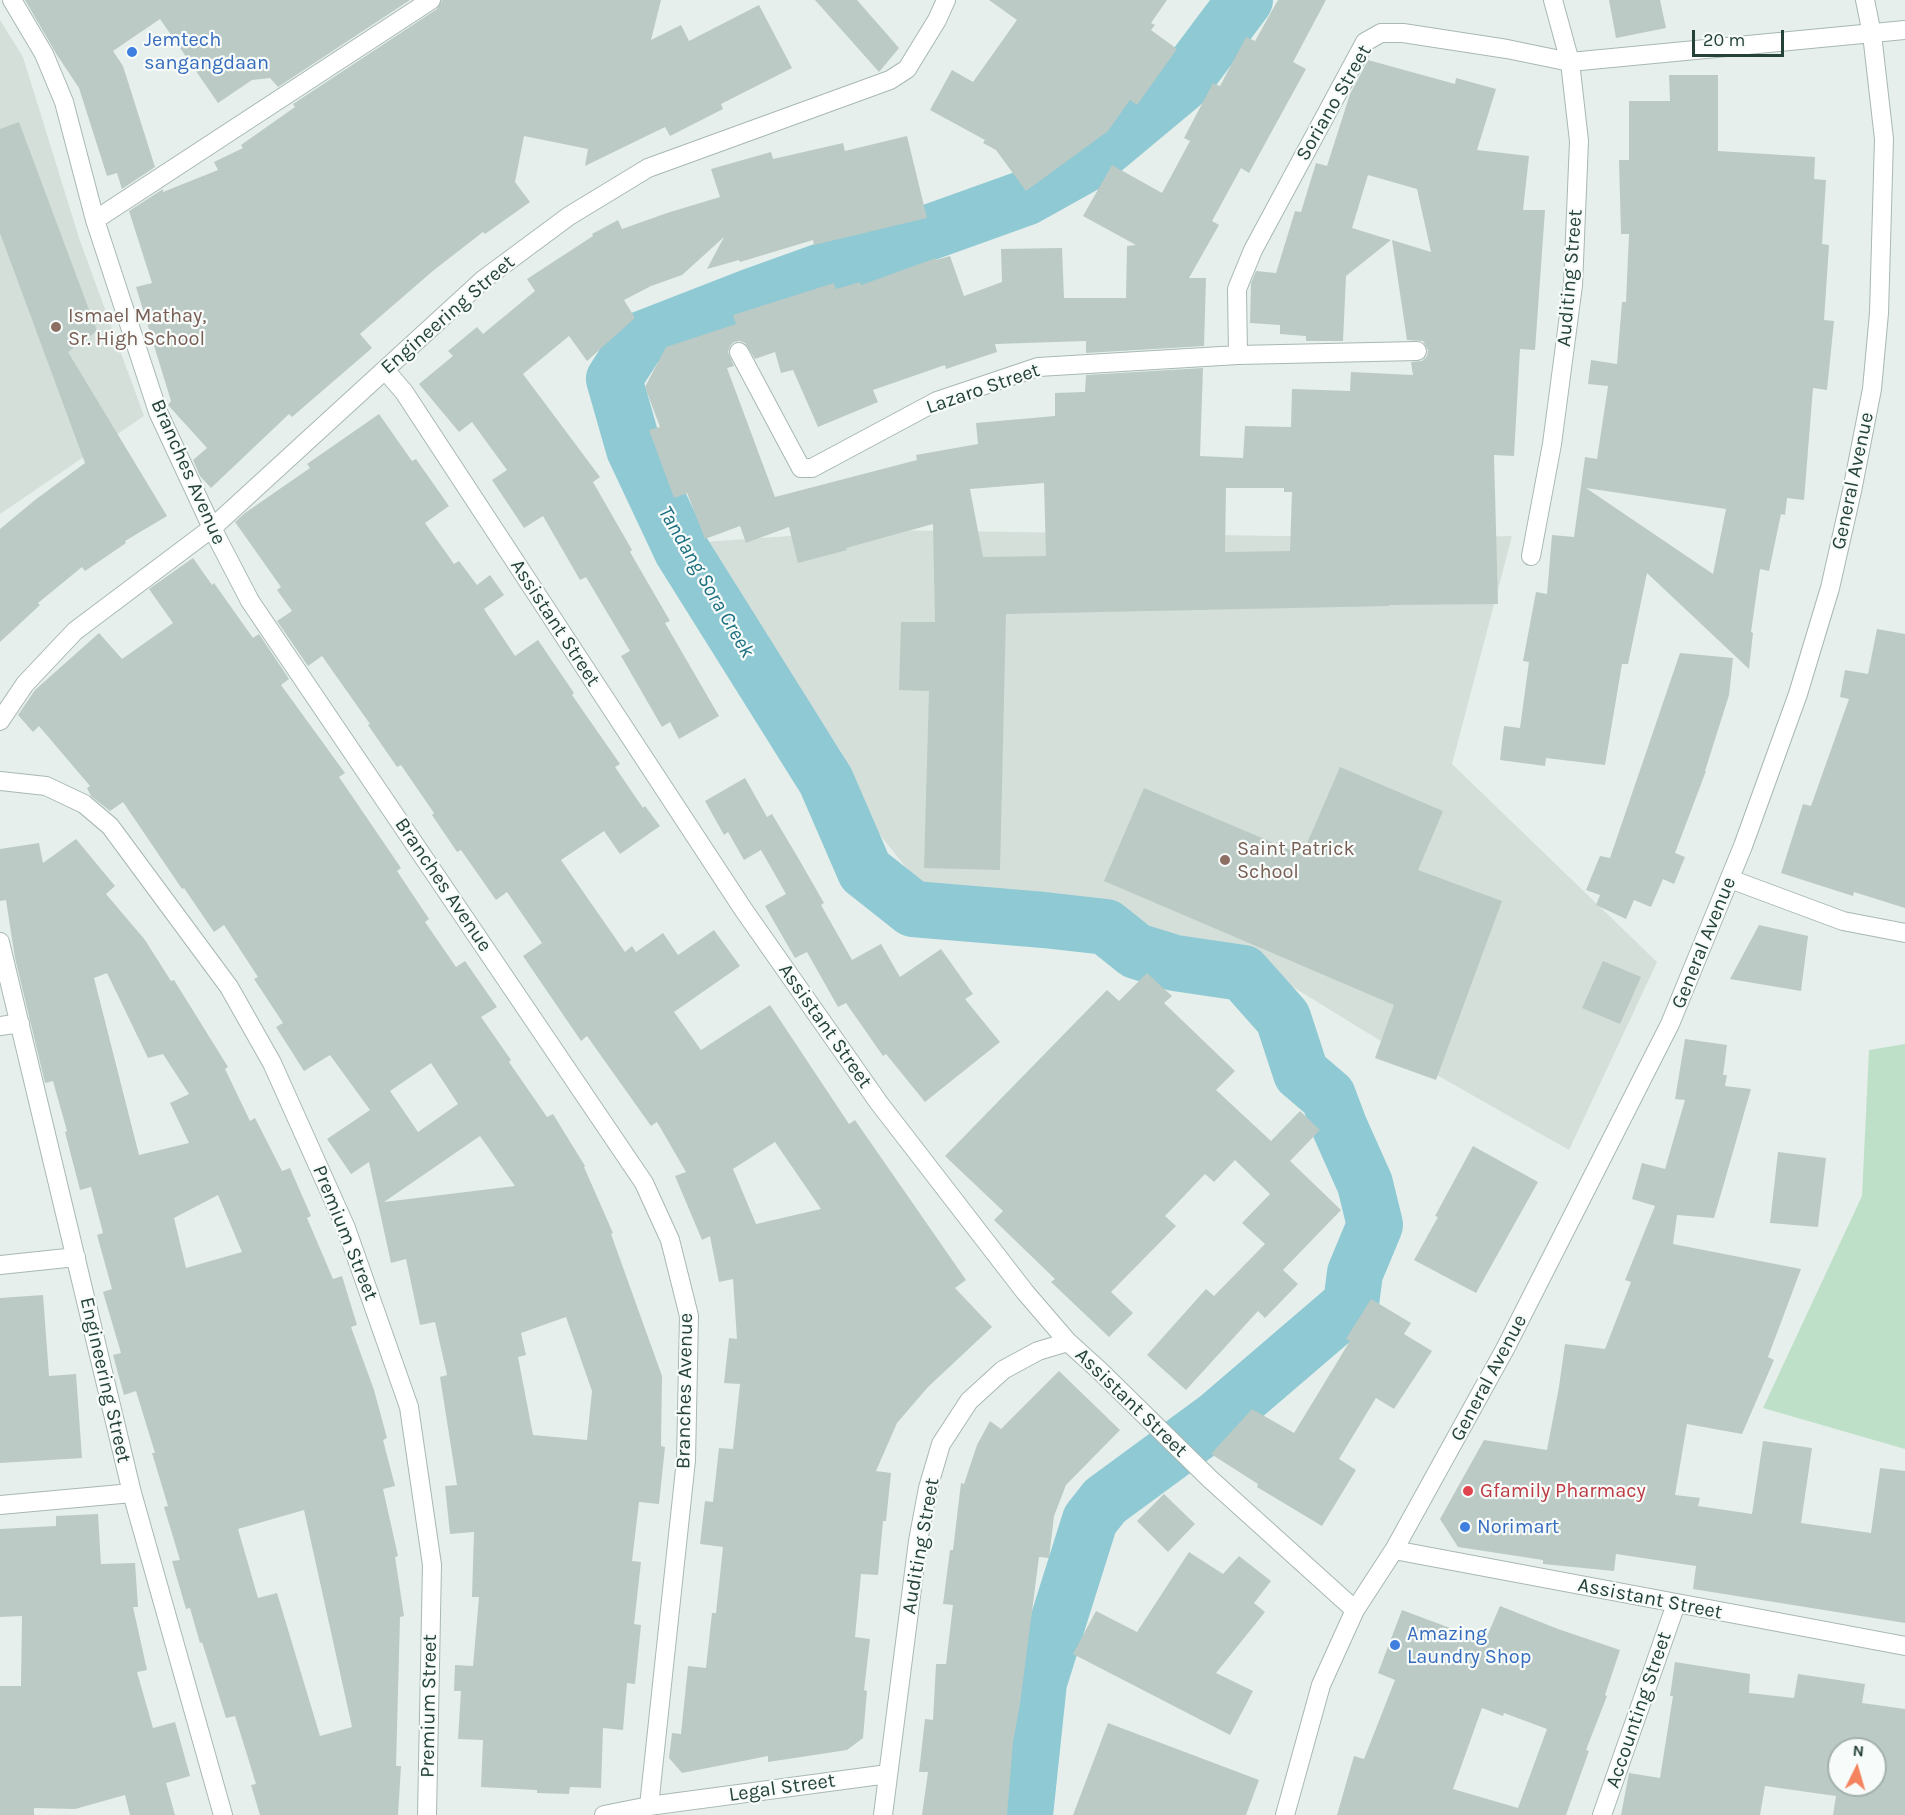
<!DOCTYPE html>
<html>
<head>
<meta charset="utf-8">
<style>
	body { margin:0 }
	#map { position:relative; width:1905px; height:1815px; overflow:hidden; background:#e6efeb; font-family:Karla,sans-serif }
	canvas { display:block }
	.north { position:absolute; left:1827px; top:1737px; width:60px; height:60px; box-sizing:border-box; background:#f7fbf9; border:2px solid #a3b1ad; border-radius:50%; rotate:5deg; font-size:16px; font-weight:700; line-height:24px; text-align:center; color:#24423a }
	.north::after { content:''; display:block; margin:auto; width:21px; height:27px; background:#f4845f; clip-path:polygon(50% 0,100% 100%,50% 72%,0 100%) }
	.scale { position:absolute; left:1692px; top:30px; width:92px; height:27px; box-sizing:border-box; border:3px solid #24423a; border-top:0; padding-left:8px; font-size:18px; line-height:21px; white-space:nowrap; color:#24423a; -webkit-text-stroke:4px #f7fbf9; paint-order:stroke }
</style>
</head>
<body>
<div id="map">
<canvas width="1905" height="1815"></canvas>
<div class="north">N</div>
<div class="scale">20 m</div>
</div>
<script>
const g = document.querySelector('canvas').getContext('2d');
g.lineJoin = 'round';
function fill(path, color) { g.fillStyle = color; g.fill(path, 'evenodd'); }
const poly = rows => new Path2D(rows.map(r => 'M' + r).join(''));
function stroke(path, color, width, dash) { g.strokeStyle = color; g.lineWidth = width; g.lineCap = dash ? 'butt' : 'round'; g.setLineDash(dash || []); g.stroke(path); }
function label(font, color, halo, rows, align = 'center') {
  g.font = font + ' Karla,sans-serif'; g.lineWidth = 4.5; g.setLineDash([]); g.textBaseline = 'middle'; g.strokeStyle = halo; g.fillStyle = color; for (const [text, x, y, turn = 0] of rows) {
    g.save(); g.translate(x, y); g.rotate((+turn || 0) * Math.PI / 180); g.textAlign = isNaN(turn) ? turn : align; if (halo) g.strokeText(text, 0, 0); g.fillText(text, 0, 0); g.restore();
  }
}
const built = poly([
	[0,20,23,57,79,238,144,416,0,514],
	[878,530,1418,538,1512,536,1452,764,1657,962,1569,1150,1428,1070,1275,976,1105,912,924,890,876,830,840,750,703,542]
]);
const green = poly([
	[1905,1044,1905,1449,1763,1408,1862,1196,1869,1050]
]);
const river = poly([
	[1025,1815,1039,1682,1090,1520,1105,1501,1218,1418,1351,1304,1355,1273,1375,1225,1365,1184,1340,1128,1328,1096,1301,1073,1283,1018,1243,973,1175,963,1136,951,1106,927,1044,920,913,909,865,871,826,781,682,551,634,449,614,379,639,340,752,296,1025,198,1086,164,1182,84,1245,0]
]);
const building = poly([
	[25,0,410,0,278,87,270,78,252,80,218,103,160,19,113,51,123,66,155,167,122,189,117,173,107,176,79,88,57,55],
	[442,0,661,0,651,40,681,25,689,41,759,5,792,68,721,104,723,109,670,136,665,127,585,166,588,149,524,136,515,182,530,202,485,234,483,232,434,270,360,334,372,348,292,417,289,414,211,488,200,476,193,460,207,448,168,405,171,401,136,287,152,283,129,211,163,189,163,192,218,170,214,162,243,148,241,145,295,107,293,104,437,9],
	[815,0,857,0,899,48,879,72],
	[989,0,1167,0,1151,23,1155,25,1151,30,1177,49,1137,105,1130,100,1108,131,1026,191,996,150,983,143,985,140,930,110,952,70,973,82,1017,20],
	[1278,0,1326,0,1293,62,1306,69,1249,173,1241,168,1212,221,1219,225,1189,278,1206,278,1204,346,1086,353,1086,341,995,344,997,352,946,369,945,365,873,390,878,402,818,427,793,370,781,373,775,352,755,359,745,343,740,341,734,342,730,346,728,352,734,366,727,368,775,497,917,460,916,455,978,444,976,423,1055,416,1055,393,1085,392,1086,375,1203,368,1200,456,1243,458,1245,426,1291,427,1292,389,1350,391,1351,372,1413,375,1411,362,1422,361,1427,356,1428,350,1423,341,1407,340,1392,240,1431,252,1417,189,1368,175,1352,228,1391,240,1346,276,1343,341,1306,341,1306,336,1280,334,1280,325,1250,323,1251,283,1256,271,1276,273,1295,211,1301,212,1316,163,1327,166,1350,94,1368,60,1455,84,1456,78,1496,89,1477,150,1529,156,1523,210,1545,210,1535,350,1520,349,1514,456,1494,455,1498,604,1389,605,1389,606,1006,614,1000,870,924,868,929,691,899,690,901,622,935,622,933,524,846,548,847,550,798,563,789,527,746,543,740,526,705,539,687,493,674,498,649,430,660,427,645,387,666,347,736,324,733,315,834,283,836,289,860,282,861,285,936,258,936,260,950,256,964,296,1002,282,1001,249,1062,248,1064,298,1126,298,1127,246,1136,245,1083,216,1112,165,1162,193,1190,141,1184,138,1213,83,1220,86,1246,37,1255,41],
	[1044,483,1046,556,983,557,970,489],
	[1226,488,1284,488,1284,492,1292,492,1290,551,1225,552],
	[1609,0,1660,0,1666,28,1616,38],
	[1669,75,1718,75,1718,151,1815,157,1814,179,1826,180,1822,244,1829,245,1824,320,1834,321,1827,390,1813,388,1804,500,1787,498,1785,515,1781,514,1769,571,1760,569,1751,632,1753,633,1749,669,1647,573,1628,664,1622,664,1605,765,1546,758,1545,766,1500,760,1504,726,1520,728,1529,662,1523,661,1536,592,1547,594,1552,535,1574,537,1585,457,1597,459,1608,386,1588,384,1591,360,1617,364,1622,302,1626,302,1629,234,1621,234,1619,160,1629,160,1629,101,1670,101],
	[1586,488,1726,509,1713,574],
	[19,122,97,331,68,352,167,516,125,541,126,543,85,571,82,567,38,603,40,605,0,642,0,529,35,500,85,463,0,233,0,129],
	[907,136,927,218,814,245,813,240,740,262,739,260,707,269,724,237,682,275,651,286,624,300,635,318,587,361,569,336,523,374,600,477,593,482,632,550,630,552,670,621,665,623,719,716,679,739,670,722,662,727,621,656,630,651,586,577,580,580,543,516,524,528,492,480,507,470,472,422,459,432,419,384,453,356,448,351,477,327,483,334,535,291,527,279,593,236,592,234,618,220,622,229,667,213,720,197,711,169,771,152,773,159,843,143,845,151],
	[379,414,412,461,416,459,449,506,425,523,454,564,459,561,477,585,490,575,504,595,484,609,515,656,538,640,574,693,572,695,620,764,615,767,643,808,645,806,660,826,620,854,604,831,561,860,625,952,632,946,636,952,663,933,678,955,714,930,740,966,674,1012,701,1050,770,1005,849,1124,855,1120,966,1280,955,1288,992,1327,928,1387,897,1423,876,1471,891,1473,886,1521,883,1521,878,1575,861,1574,855,1637,870,1639,864,1690,867,1691,863,1738,847,1750,768,1762,768,1756,682,1773,669,1758,672,1733,681,1734,688,1666,706,1668,712,1613,716,1613,723,1547,700,1544,705,1501,713,1502,719,1448,733,1449,740,1384,724,1383,729,1338,737,1339,733,1279,719,1282,710,1236,702,1240,675,1176,686,1172,657,1122,651,1126,587,1036,581,1041,523,956,542,943,507,892,496,900,461,850,457,852,432,815,434,813,401,765,397,767,368,725,370,724,322,656,308,666,277,621,292,611,277,590,281,587,235,522,245,513,310,468,307,464],
	[775,1142,821,1209,756,1224,733,1169],
	[193,558,212,585,214,583,253,638,259,634,289,679,281,685,345,773,339,777,401,868,397,871,429,919,425,922,456,967,465,961,497,1007,481,1017,511,1060,509,1062,547,1117,553,1114,585,1166,584,1167,613,1233,611,1234,662,1376,661,1446,665,1447,659,1504,639,1502,632,1561,641,1562,634,1624,641,1625,635,1684,627,1683,623,1730,603,1728,601,1788,570,1787,569,1794,537,1793,537,1790,481,1787,483,1740,458,1739,461,1691,454,1691,455,1665,473,1666,479,1597,472,1597,474,1532,450,1534,445,1486,457,1485,440,1377,447,1375,435,1322,420,1325,406,1259,391,1263,369,1162,351,1174,327,1139,370,1110,330,1055,304,1071,276,1027,283,1023,254,979,258,977,224,925,214,932,184,888,182,889,123,802,110,811,91,796,87,788,90,786,39,726,33,732,18,715,35,690,99,633,122,659,173,623,149,589],
	[431,1063,458,1104,418,1132,390,1091],
	[480,1136,515,1186,384,1202],
	[566,1317,592,1391,587,1440,533,1435,518,1357,526,1355,521,1333],
	[1877,629,1905,634,1905,908,1854,892,1853,896,1781,873,1803,804,1811,806,1849,699,1840,697,1845,670,1868,674],
	[1680,653,1733,658,1729,695,1705,771,1706,771,1675,853,1685,857,1674,884,1663,879,1651,907,1634,900,1626,919,1596,905,1600,895,1586,890,1600,856,1610,858],
	[1340,767,1443,811,1418,870,1502,901,1436,1080,1375,1058,1394,1005,1104,881,1144,788,1302,855],
	[745,778,767,817,772,814,797,856,824,903,821,905,852,960,881,944,900,977,941,949,973,994,965,999,1000,1042,925,1102,886,1054,883,1056,846,1003,838,1007,807,952,795,958,765,906,786,894,761,850,744,860,728,832,724,835,705,801],
	[76,839,115,886,106,894,145,940,171,981,174,980,228,1067,225,1069,250,1121,255,1118,282,1171,290,1168,311,1216,307,1218,333,1279,342,1276,357,1325,351,1327,374,1390,387,1438,383,1440,395,1486,383,1489,398,1556,395,1557,404,1616,400,1617,396,1766,401,1766,398,1815,260,1815,251,1785,256,1784,235,1716,226,1718,202,1642,200,1643,190,1608,186,1609,172,1561,180,1560,164,1507,168,1506,152,1453,155,1453,136,1391,124,1395,113,1355,121,1353,103,1292,112,1289,97,1235,103,1233,91,1187,80,1190,65,1132,67,1131,53,1081,45,1083,15,958,6,900,0,901,0,849,39,843,43,863],
	[107,973,148,1058,163,1054,189,1094,170,1103,189,1143,139,1155,94,978],
	[218,1195,242,1252,186,1268,174,1218],
	[304,1510,352,1727,320,1736,277,1593,258,1598,238,1529],
	[1759,925,1808,936,1801,991,1730,979],
	[1603,961,1641,977,1620,1024,1582,1008],
	[1147,973,1172,996,1164,1003,1235,1071,1216,1090,1271,1141,1300,1111,1320,1130,1290,1161,1341,1210,1283,1270,1298,1284,1265,1318,1258,1311,1186,1390,1147,1355,1206,1289,1214,1296,1265,1244,1242,1223,1270,1194,1235,1160,1214,1182,1205,1174,1165,1216,1176,1226,1111,1292,1133,1313,1109,1337,1051,1282,1055,1279,994,1220,1003,1211,945,1156,1107,990,1119,1001],
	[1685,1039,1727,1045,1723,1075,1727,1075,1725,1086,1751,1089,1714,1218,1677,1215,1673,1244,1801,1269,1768,1357,1774,1360,1742,1434,1687,1424,1675,1495,1700,1498,1698,1506,1752,1514,1763,1441,1812,1448,1801,1523,1871,1533,1880,1468,1905,1471,1905,1623,1693,1589,1696,1566,1616,1554,1614,1571,1543,1564,1543,1560,1458,1547,1440,1519,1484,1440,1547,1450,1559,1387,1565,1344,1605,1349,1631,1282,1625,1280,1655,1206,1632,1199,1642,1163,1665,1169,1685,1100,1675,1099],
	[1473,1146,1538,1182,1476,1293,1414,1260,1438,1217,1435,1216],
	[1778,1152,1826,1158,1818,1227,1770,1223],
	[43,1295,49,1376,76,1374,82,1458,0,1463,0,1298],
	[1371,1299,1411,1323,1404,1334,1432,1351,1394,1409,1376,1398,1339,1459,1356,1470,1322,1526,1257,1487,1258,1484,1211,1454,1252,1409,1294,1433,1350,1341,1346,1339],
	[1059,1371,1120,1430,1066,1485,1054,1516,1049,1558,1039,1557,1020,1704,1013,1742,1007,1815,922,1815,928,1772,919,1772,925,1719,933,1720,936,1664,946,1664,953,1605,943,1604,950,1550,953,1550,961,1483,964,1484,977,1445,990,1421,1001,1429],
	[1164,1494,1195,1524,1168,1552,1137,1521],
	[98,1514,101,1564,135,1563,138,1607,133,1607,147,1670,137,1672,153,1728,175,1722,190,1776,166,1783,175,1815,130,1815,125,1795,75,1809,34,1808,34,1815,0,1815,0,1686,21,1686,22,1616,0,1617,0,1529,56,1526,56,1516],
	[1189,1552,1223,1574,1239,1556,1271,1581,1254,1603,1265,1612,1216,1673,1253,1691,1230,1735,1073,1654,1096,1611,1137,1632],
	[1500,1606,1558,1629,1620,1650,1605,1695,1607,1696,1586,1750,1589,1751,1566,1815,1337,1815,1354,1756,1364,1759,1395,1680,1378,1673,1402,1610,1485,1641],
	[1482,1708,1503,1716,1504,1713,1547,1729,1518,1808,1453,1789],
	[1675,1662,1750,1674,1749,1693,1794,1698,1798,1674,1865,1684,1862,1703,1905,1709,1905,1815,1833,1815,1836,1796,1765,1786,1760,1815,1621,1815,1629,1773,1660,1778,1673,1696,1670,1696],
	[1839,1749,1875,1749,1875,1785,1839,1785],
	[1108,1723,1259,1780,1246,1815,1073,1815]
]);
const minor = poly([
	[12,0,44,54,64,102,95,220,158,412,212,528,250,601,644,1183,670,1240,689,1316,686,1460,649,1806],
	[95,220,431,0],
	[739,352,801,468,812,468,937,401,1038,367,1238,355,1417,351],
	[1238,355,1237,289,1253,250,1365,42,1381,33,1403,33,1507,49,1570,62,1905,30],
	[385,370,404,392,743,909,879,1103,1025,1292,1068,1342,1100,1371,1210,1479,1355,1610],
	[1531,556,1552,444,1573,285,1579,141,1570,62,1553,0],
	[0,721,25,684,75,631,212,528,484,279,569,216,648,168,890,80,907,69,937,20,946,0],
	[0,781,46,786,84,804,110,826,229,987,272,1063,346,1228,409,1407,432,1565,427,1815],
	[1730,879,1843,921,1905,933],
	[0,942,132,1493,223,1815],
	[0,1026,20,1023],
	[0,1265,76,1257],
	[0,1505,132,1493],
	[1394,1550,1905,1646],
	[604,1815,649,1806,888,1774],
	[883,1815,918,1541,928,1488,941,1444,969,1401,1003,1370,1038,1351,1068,1342],
	[1285,1815,1321,1685,1355,1610,1394,1550,1505,1349,1670,1024,1743,846,1798,694,1830,588,1852,491,1872,389,1879,313,1884,139,1872,34,1865,0],
	[1602,1815,1676,1604]
]);
const markers = [
	[132,52,6,"#3f7fe0"],
	[56,327,6,"#8d6e63"],
	[1225,860,6,"#8d6e63"],
	[1468,1491,6,"#e0444e"],
	[1465,1527,6,"#3f7fe0"],
	[1395,1645,6,"#3f7fe0"]
];
const shopNames = [
	["Jemtech",144,40],
	["sangangdaan",144,63],
	["Norimart",1477,1527],
	["Amazing",1407,1634],
	["Laundry Shop",1407,1657]
];
const streetNames = [
	["Soriano Street",1334,103,-60],
	["Auditing Street",1570,278,-85],
	["Engineering Street",448,315,-41],
	["Lazaro Street",983,389,-19],
	["Branches Avenue",188,472,66],
	["General Avenue",1853,481,-78],
	["Assistant Street",555,623,57],
	["Branches Avenue",443,885,56],
	["General Avenue",1704,943,-68],
	["Assistant Street",825,1026,55],
	["Premium Street",345,1233,68],
	["General Avenue",1489,1378,-62],
	["Engineering Street",105,1380,77],
	["Branches Avenue",685,1391,-89],
	["Assistant Street",1131,1403,44],
	["Auditing Street",921,1546,-80],
	["Assistant Street",1650,1599,11],
	["Premium Street",429,1706,-89],
	["Accounting Street",1639,1710,-71],
	["Legal Street",782,1788,-8]
];
const educationNames = [
	["Ismael Mathay,",68,316],
	["Sr. High School",68,339],
	["Saint Patrick",1237,849],
	["School",1237,872]
];
const healthNames = [
	["Gfamily Pharmacy",1480,1491]
];
const waterNames = [
	["Tandang Sora Creek",706,582,60]
];
fill(built, '#d4dfda');
fill(green, '#bfe0c8');
stroke(river, '#8ec9d4', 56);
fill(building, '#bbcac4');
stroke(minor, '#a8b8b2', 20);
stroke(minor, '#fff', 18);
for (const [x, y, r, color] of markers) { const dot = new Path2D(); dot.arc(x, y, r, 0, 2 * Math.PI); g.fillStyle = color; g.fill(dot); stroke(dot, '#f7fbf9', 2); }
label('20px', '#366cbe', '#f7fbf9', shopNames, 'left');
label('20px', '#24423a', '#f7fbf9', streetNames);
label('20px', '#785e54', '#f7fbf9', educationNames, 'left');
label('20px', '#be3a42', '#f7fbf9', healthNames, 'left');
label('italic 21px', '#1c6f80', '#f7fbf9', waterNames);
</script>
</body>
</html>
